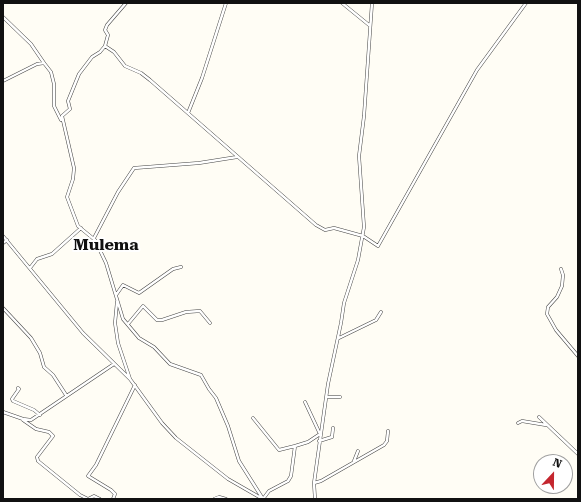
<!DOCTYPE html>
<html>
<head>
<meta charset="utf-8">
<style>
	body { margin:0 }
	#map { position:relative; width:581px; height:502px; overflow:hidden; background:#fffdf5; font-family:"Roboto Serif",serif }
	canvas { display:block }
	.frame { position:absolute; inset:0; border:4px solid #111; pointer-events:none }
	.north { position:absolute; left:533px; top:454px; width:40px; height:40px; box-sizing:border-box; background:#fff; border:1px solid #a0a0a0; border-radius:50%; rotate:22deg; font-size:11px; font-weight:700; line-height:16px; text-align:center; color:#111 }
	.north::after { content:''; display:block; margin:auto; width:14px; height:18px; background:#c4262e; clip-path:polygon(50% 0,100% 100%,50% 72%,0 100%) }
</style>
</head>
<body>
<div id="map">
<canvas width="581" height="502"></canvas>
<div class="frame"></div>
<div class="north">N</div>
</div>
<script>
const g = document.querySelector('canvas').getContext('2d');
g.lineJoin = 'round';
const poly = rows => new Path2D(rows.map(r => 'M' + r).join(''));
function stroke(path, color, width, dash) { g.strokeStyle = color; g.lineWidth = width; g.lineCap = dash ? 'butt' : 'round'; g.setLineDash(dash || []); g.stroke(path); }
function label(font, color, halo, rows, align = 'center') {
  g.font = font + ' "Roboto Serif",serif'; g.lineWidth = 4; g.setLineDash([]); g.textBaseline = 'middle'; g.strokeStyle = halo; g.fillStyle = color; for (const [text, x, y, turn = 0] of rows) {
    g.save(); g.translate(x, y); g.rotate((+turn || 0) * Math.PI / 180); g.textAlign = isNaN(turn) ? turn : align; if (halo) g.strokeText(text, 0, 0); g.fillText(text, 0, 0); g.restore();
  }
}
const minor = poly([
	[126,3,107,25,105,30,108,35,105,46,100,52,92,57,79,74,68,101,70,109,62,116,74,168,73,179,67,197,78,226,95,240,106,263,123,319,139,338,154,347,170,364,201,375,209,389,216,398,228,426,239,461,263,499],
	[342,3,369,25],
	[3,17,31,44,44,63],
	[105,46,114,52,125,66,141,73,150,80,316,225,325,230,334,228,363,236,378,246,477,70,526,3],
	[3,81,37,64,44,63,51,72,54,84,54,106,61,120],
	[188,113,202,78,226,3],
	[3,236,83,333,130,379,162,423,176,438,228,479,261,498],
	[94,238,118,192,134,168,199,163,237,157],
	[3,243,7,240],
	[30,268,37,259,52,254,81,228],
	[561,269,563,275,562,286,557,297,548,307,547,314,556,330,578,356],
	[116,295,123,285,139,293,173,269,181,267],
	[117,302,115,323,118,343,130,379],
	[3,308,31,338,40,353,44,367,53,375,66,395],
	[128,324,143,306,157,320,162,320,186,312,200,311,210,323],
	[339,338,376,320,381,312],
	[18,388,19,389,12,399,13,401,34,410,40,415],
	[326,397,340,397],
	[3,412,23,419,31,420,114,364],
	[539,417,578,454],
	[253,418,279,450,295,446],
	[23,420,36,429,49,432,53,436,37,457,38,461,80,495,88,499],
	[518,423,522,421,546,425],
	[319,441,332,437,333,428],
	[354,461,358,451],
	[314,483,321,481,384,445,387,441,388,431],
	[88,499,94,496,100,499],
	[113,499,115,494,111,490,88,476,96,465,135,385],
	[214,499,219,497,226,499],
	[263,499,269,491,288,481,291,476,295,446,308,442,320,434,305,402],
	[315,499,314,483,328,384,341,323,344,303,358,260,364,227,359,156,364,116,372,3]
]);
const quarterNames = [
	["Mulema",106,245]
];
stroke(minor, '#444', 3.5);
stroke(minor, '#fff', 2.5);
label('bold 16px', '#111', '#fff', quarterNames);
</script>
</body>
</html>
